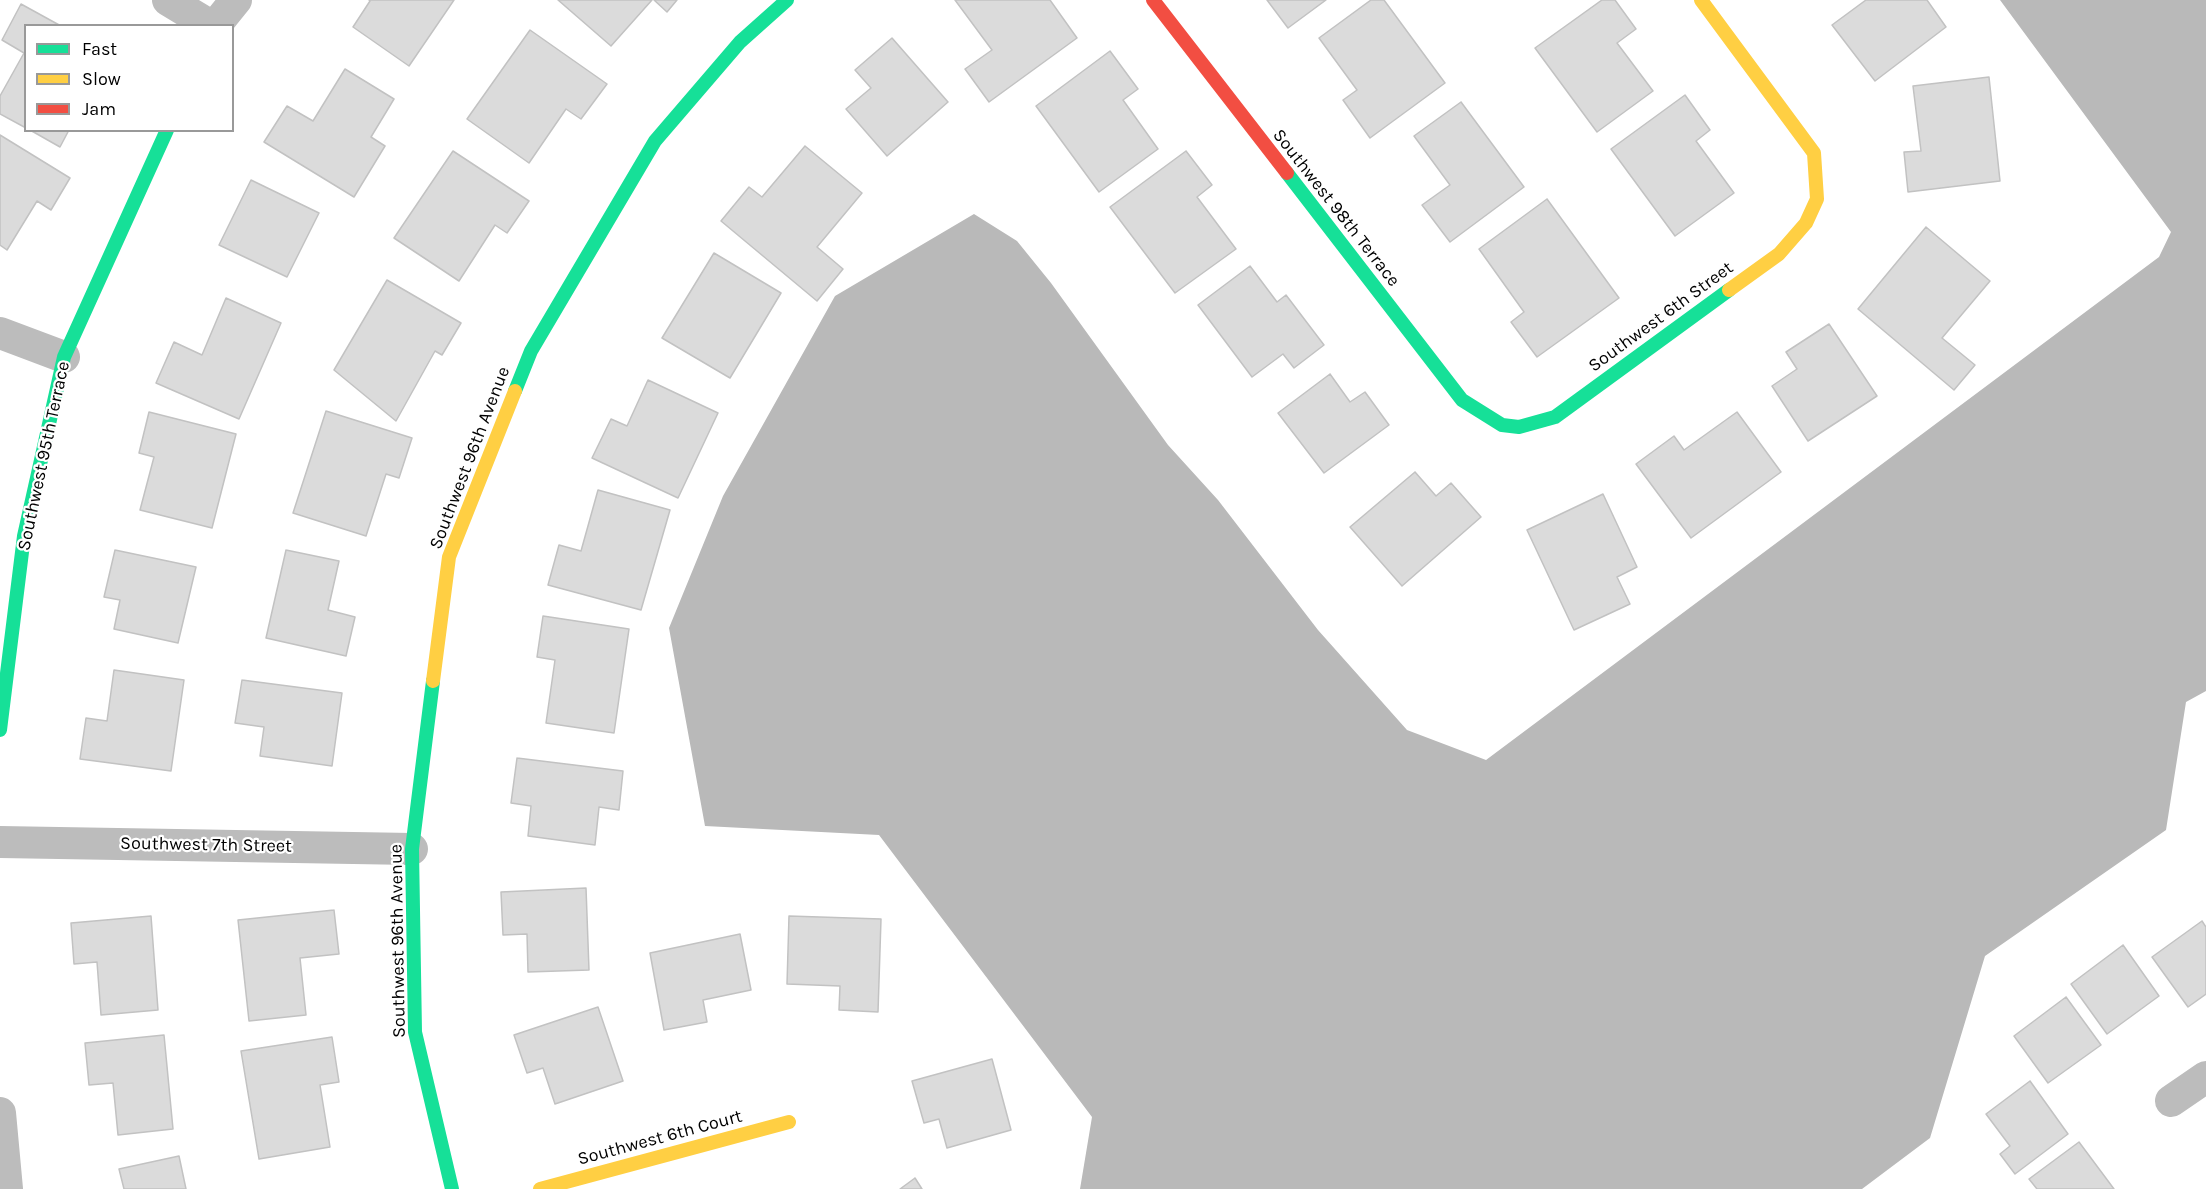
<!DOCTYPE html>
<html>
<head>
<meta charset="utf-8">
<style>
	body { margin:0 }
	#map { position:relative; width:2206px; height:1189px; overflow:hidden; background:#fff; font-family:Karla,sans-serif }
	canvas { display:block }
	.legend { position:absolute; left:24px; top:24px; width:210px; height:108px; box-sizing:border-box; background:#fff; border:2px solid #999; margin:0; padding:8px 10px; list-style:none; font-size:18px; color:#000 }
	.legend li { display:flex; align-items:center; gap:12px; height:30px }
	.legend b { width:30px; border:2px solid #999 }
</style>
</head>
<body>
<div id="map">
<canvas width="2206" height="1189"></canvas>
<ul class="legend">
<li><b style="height:8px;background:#16e098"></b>Fast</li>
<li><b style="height:8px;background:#ffcf43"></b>Slow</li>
<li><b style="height:8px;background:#f24e42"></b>Jam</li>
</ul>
</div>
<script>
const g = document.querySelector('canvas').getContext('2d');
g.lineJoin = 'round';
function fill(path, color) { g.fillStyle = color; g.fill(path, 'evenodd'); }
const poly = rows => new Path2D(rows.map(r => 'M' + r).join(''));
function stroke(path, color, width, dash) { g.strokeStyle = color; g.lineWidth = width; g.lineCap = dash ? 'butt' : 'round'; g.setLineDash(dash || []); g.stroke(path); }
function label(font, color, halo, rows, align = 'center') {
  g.font = font + ' Karla,sans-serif'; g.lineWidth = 4.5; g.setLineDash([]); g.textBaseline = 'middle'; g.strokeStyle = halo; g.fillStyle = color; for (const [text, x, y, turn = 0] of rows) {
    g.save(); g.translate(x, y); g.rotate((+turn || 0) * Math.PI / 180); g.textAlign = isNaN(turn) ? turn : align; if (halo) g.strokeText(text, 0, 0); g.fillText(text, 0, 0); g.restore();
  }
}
const water = poly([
	[2000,0,2206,0,2206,691,2186,702,2166,830,1985,956,1930,1138,1862,1189,1080,1189,1092,1117,879,835,705,826,669,628,723,496,835,296,974,214,1017,241,1051,283,1168,445,1218,500,1318,630,1407,730,1486,760,2159,257,2171,232]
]);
const building = poly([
	[369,0,454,0,409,66,353,27,370,1,369,0],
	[558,0,652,0,611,46,558,0],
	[654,0,677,0,667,12,654,0],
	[955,0,1050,0,1077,38,989,102,965,69,992,50,955,0],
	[1267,0,1326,0,1288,28,1267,0],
	[1371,0,1384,0,1445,83,1370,138,1343,100,1357,90,1319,38,1371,0],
	[1602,0,1615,0,1636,29,1617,43,1653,91,1597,132,1535,48,1602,0],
	[1866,0,1927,0,1946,27,1875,81,1832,25,1866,0],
	[21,4,61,26,26,26,26,128,0,114,0,96,24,53,2,40,21,4],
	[530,30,607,84,581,119,566,109,529,163,467,119,530,30],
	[892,38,948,102,887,156,846,109,871,88,855,70,892,38],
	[1110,51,1138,89,1123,100,1158,149,1099,192,1036,106,1110,51],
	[345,69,394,99,371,137,385,146,354,197,264,142,287,106,313,121,345,69],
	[1989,77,2000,181,1908,192,1904,152,1921,151,1913,86,1989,77],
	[1685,95,1710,130,1696,141,1734,193,1675,236,1611,149,1685,95],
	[1461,102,1524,187,1450,242,1422,205,1450,185,1414,136,1461,102],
	[30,130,69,130,60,147,30,130],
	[0,135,70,178,51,210,37,201,7,250,0,245,0,135],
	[805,146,862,193,817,247,843,269,817,301,721,221,749,187,762,197,805,146],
	[453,151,529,201,507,233,495,225,459,281,394,238,453,151],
	[1186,151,1212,185,1197,197,1236,249,1175,293,1110,207,1186,151],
	[251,180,319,213,287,277,219,245,251,180],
	[1547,199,1619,298,1537,357,1511,322,1524,312,1479,249,1547,199],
	[1926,227,1990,281,1942,338,1975,365,1954,390,1858,309,1926,227],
	[714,253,781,293,730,378,662,338,714,253],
	[1250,266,1277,302,1286,295,1324,345,1294,368,1283,354,1252,377,1198,305,1250,266],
	[387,280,461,323,442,355,435,351,396,421,334,370,387,280],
	[226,298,281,323,239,419,156,383,174,342,202,355,226,298],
	[1829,324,1877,396,1808,441,1772,386,1797,369,1786,352,1829,324],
	[1330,374,1350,402,1365,392,1389,425,1324,473,1278,413,1330,374],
	[648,380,718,413,678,498,592,458,611,419,627,426,648,380],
	[326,411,412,438,399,478,386,474,366,536,293,513,326,411],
	[149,412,236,434,212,528,140,510,154,457,139,453,149,412],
	[1737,412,1781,472,1691,538,1636,464,1674,436,1684,450,1737,412],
	[1415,472,1436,496,1451,483,1481,517,1402,586,1350,527,1415,472],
	[598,490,670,510,641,610,548,585,559,545,581,551,598,490],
	[1603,494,1637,567,1617,577,1630,604,1574,630,1527,530,1603,494],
	[115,550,196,567,178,643,114,629,120,600,104,597,115,550],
	[286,550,339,561,328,610,355,617,346,656,266,638,286,550],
	[543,616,629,629,614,733,546,723,555,660,537,657,543,616],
	[114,670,184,680,171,771,80,759,86,718,107,721,114,670],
	[242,680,342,693,332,766,260,756,264,727,235,723,242,680],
	[517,758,623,771,619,810,599,807,595,845,528,836,531,806,511,803,517,758],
	[586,888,589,970,528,972,527,934,503,935,501,892,586,888],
	[334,910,339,954,300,958,306,1015,249,1021,238,920,334,910],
	[151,916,158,1010,101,1015,97,962,74,964,71,923,151,916],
	[789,916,881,919,878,1012,839,1010,840,986,787,984,789,916],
	[2202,921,2206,927,2206,994,2188,1007,2152,957,2202,921],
	[740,934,751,990,703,1000,707,1022,664,1030,650,953,740,934],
	[2123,945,2159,996,2107,1034,2071,984,2123,945],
	[2066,997,2101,1045,2048,1083,2014,1036,2066,997],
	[598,1007,623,1081,555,1104,543,1068,527,1073,514,1035,598,1007],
	[164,1035,173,1129,118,1135,113,1083,89,1085,85,1043,164,1035],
	[332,1037,339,1082,320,1085,330,1147,259,1159,241,1051,332,1037],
	[992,1059,1011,1130,947,1148,939,1119,924,1123,912,1081,992,1059],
	[2030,1081,2068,1134,2015,1174,2000,1154,2010,1146,1986,1114,2030,1081],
	[2079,1142,2114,1189,2037,1189,2029,1179,2079,1142],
	[179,1156,186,1189,124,1189,119,1169,179,1156],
	[915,1178,922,1189,900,1189,915,1178]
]);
const street = poly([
	[168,0,211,26],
	[215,26,236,0],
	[0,333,64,357],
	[0,842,412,849],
	[2171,1101,2206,1077],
	[0,1113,7,1189]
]);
const fast = poly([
	[1287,173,1462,400,1502,425,1519,427,1555,417,1729,290],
	[515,391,531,351,655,141,740,42,787,0],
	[433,681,412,849,415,1032,452,1189],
	[0,730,24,536,64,357,167,130]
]);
const slow = poly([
	[1701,0,1814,153,1817,199,1806,223,1779,254,1729,290],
	[433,681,449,557,515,391],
	[540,1189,789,1122]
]);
const jam = poly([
	[1153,0,1287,173]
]);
const streetNames = [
	["Southwest 98th Terrace",1336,208,52],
	["Southwest 6th Street",1661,317,-36],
	["Southwest 95th Terrace",44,456,-78],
	["Southwest 96th Avenue",470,458,-69],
	["Southwest 7th Street",206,845,1],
	["Southwest 96th Avenue",398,941,-91],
	["Southwest 6th Court",660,1138,-15]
];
fill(water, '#b9b9b9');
fill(building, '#dbdbdb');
stroke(building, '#c2c2c2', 1.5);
stroke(street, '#bcbcbc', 32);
stroke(fast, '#16e098', 14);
stroke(slow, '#ffcf43', 14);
stroke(jam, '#f24e42', 14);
label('18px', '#000', '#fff', streetNames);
</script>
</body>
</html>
